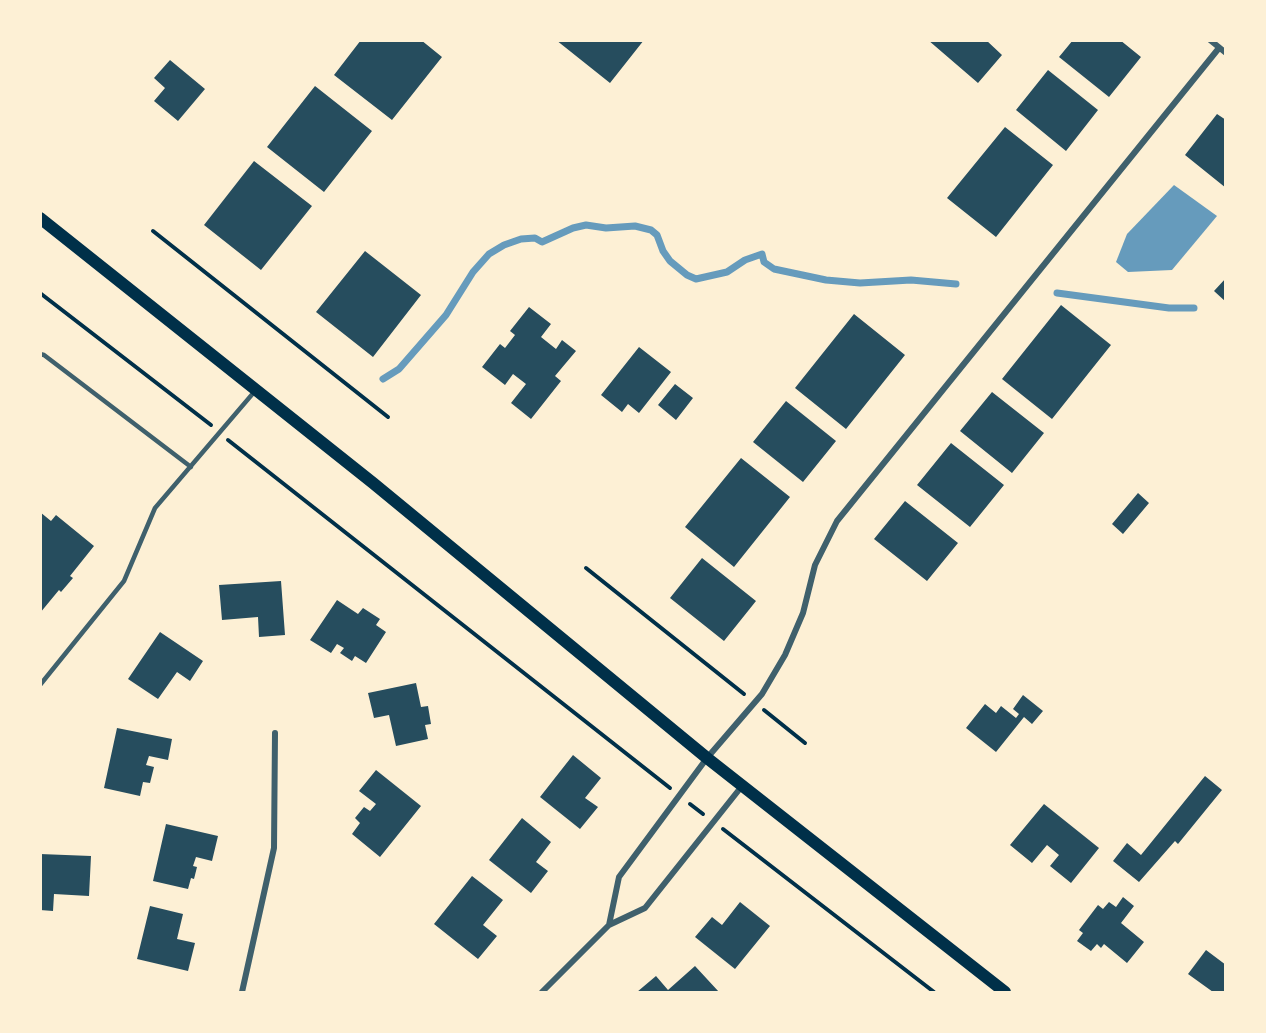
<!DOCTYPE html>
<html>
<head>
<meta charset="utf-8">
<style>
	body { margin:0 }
	#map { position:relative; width:1266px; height:1033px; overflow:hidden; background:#fdf0d5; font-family:"PT Sans Narrow",sans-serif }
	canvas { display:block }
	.frame { position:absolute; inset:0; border:42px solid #fdf0d5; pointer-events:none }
</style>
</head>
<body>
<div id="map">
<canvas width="1266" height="1033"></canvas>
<div class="frame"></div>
</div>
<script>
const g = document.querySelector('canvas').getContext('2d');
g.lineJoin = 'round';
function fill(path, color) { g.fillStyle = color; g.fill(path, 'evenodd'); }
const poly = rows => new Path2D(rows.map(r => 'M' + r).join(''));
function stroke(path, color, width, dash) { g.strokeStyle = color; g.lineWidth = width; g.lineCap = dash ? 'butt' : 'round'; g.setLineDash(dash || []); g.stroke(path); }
const water = poly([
	[1174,185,1217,216,1172,270,1128,272,1116,262,1127,234]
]);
const stream = poly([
	[1057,293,1169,308,1194,308],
	[383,379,399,369,446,315,473,272,489,254,504,245,521,239,535,238,542,242,573,228,586,225,606,228,635,226,651,230,657,235,663,251,670,261,687,275,696,279,727,272,745,260,762,254,764,262,774,269,826,280,860,283,911,280,956,284]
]);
const building = poly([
	[361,40,421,40,442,57,392,120,334,75],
	[556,40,644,40,610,83],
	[928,40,986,40,1002,55,978,83],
	[1073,40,1120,40,1141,57,1109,97,1059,57],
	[170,60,205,89,178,121,154,101,165,88,154,78],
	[1048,70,1098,110,1066,151,1016,110],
	[315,86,372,131,324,192,267,147],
	[1217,114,1226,120,1226,188,1185,155],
	[1005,127,1053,165,996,237,947,198],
	[254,161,312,206,261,270,204,225],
	[365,251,421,295,373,357,316,312],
	[1226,278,1226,302,1214,291],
	[1061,305,1111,345,1052,419,1002,379],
	[529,307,551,324,541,337,556,349,562,340,576,351,555,376,561,381,531,419,511,403,526,384,513,374,505,385,482,367,500,344,505,348,515,335,510,331],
	[854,314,905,355,846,429,795,388],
	[639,347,671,372,639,413,628,404,622,412,601,395],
	[675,384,693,398,676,420,658,405],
	[992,392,1044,433,1012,473,960,431],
	[786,401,836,441,803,482,753,442],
	[951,443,1004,485,970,527,917,485],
	[741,458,790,497,734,567,685,527],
	[1138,493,1149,503,1123,534,1112,524],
	[905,501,958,543,927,581,874,539],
	[40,512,51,521,56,515,94,546,70,576,73,578,61,592,59,590,40,613],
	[702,558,756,601,724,641,670,598],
	[281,581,285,635,259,637,258,617,222,620,219,585],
	[337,600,358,614,363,608,380,619,376,625,386,632,366,663,355,656,352,661,340,653,344,648,337,644,331,653,310,640],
	[160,632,203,661,190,681,177,672,158,699,128,679],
	[416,683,421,707,428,706,431,724,425,725,428,739,396,746,389,715,374,718,368,693],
	[1023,695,1043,711,1032,724,1024,717,996,752,966,728,985,704,996,713,1001,706,1016,718,1019,714,1013,709],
	[117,728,172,739,168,760,149,756,146,765,154,767,150,783,143,782,140,796,104,788],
	[573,755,601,778,585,798,598,807,580,829,540,797],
	[376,770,421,806,380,857,352,834,360,823,355,818,364,807,370,811,376,804,359,791],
	[1205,776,1222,790,1178,844,1175,841,1139,882,1113,861,1127,843,1141,855],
	[1044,804,1099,848,1071,883,1050,866,1059,855,1047,845,1032,863,1010,845],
	[522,818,551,842,536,862,548,871,531,893,489,860],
	[166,824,218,836,212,861,196,857,193,866,197,867,194,879,191,878,188,889,153,881],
	[40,854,91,856,89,896,54,894,53,911,40,910],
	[472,876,503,900,483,925,497,936,478,959,434,924],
	[1123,897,1134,906,1121,923,1144,942,1127,963,1104,944,1101,948,1097,944,1091,951,1077,941,1083,933,1079,930,1098,905,1103,909,1109,902,1116,907],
	[740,902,770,926,735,969,695,937,712,917,722,925],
	[150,906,183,914,177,939,195,943,188,971,137,959],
	[1206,950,1226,965,1226,992,1213,992,1188,974],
	[695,966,719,992,637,992,656,976,668,990]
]);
const path = poly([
	[153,231,388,417],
	[40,293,211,425],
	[228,440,670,788],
	[586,568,744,694],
	[764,710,805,743],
	[690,804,703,814],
	[723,829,934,992]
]);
const service = poly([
	[40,354,44,355,191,467],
	[40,685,124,581,155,508,255,391]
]);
const minor = poly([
	[1210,40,1226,53],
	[609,925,619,877,707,758,762,694,785,655,803,613,815,565,837,521,1219,48],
	[242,992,274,848,275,733],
	[542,992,609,925,645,908,742,786]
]);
const secondary = poly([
	[40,218,373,483,707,758,1005,992]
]);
fill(water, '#669bbc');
stroke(stream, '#669bbc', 7);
fill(building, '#264d5e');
stroke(path, '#003049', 4);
stroke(service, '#3f606c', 4.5);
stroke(minor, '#3f606c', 6);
stroke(secondary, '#003049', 12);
</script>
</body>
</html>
